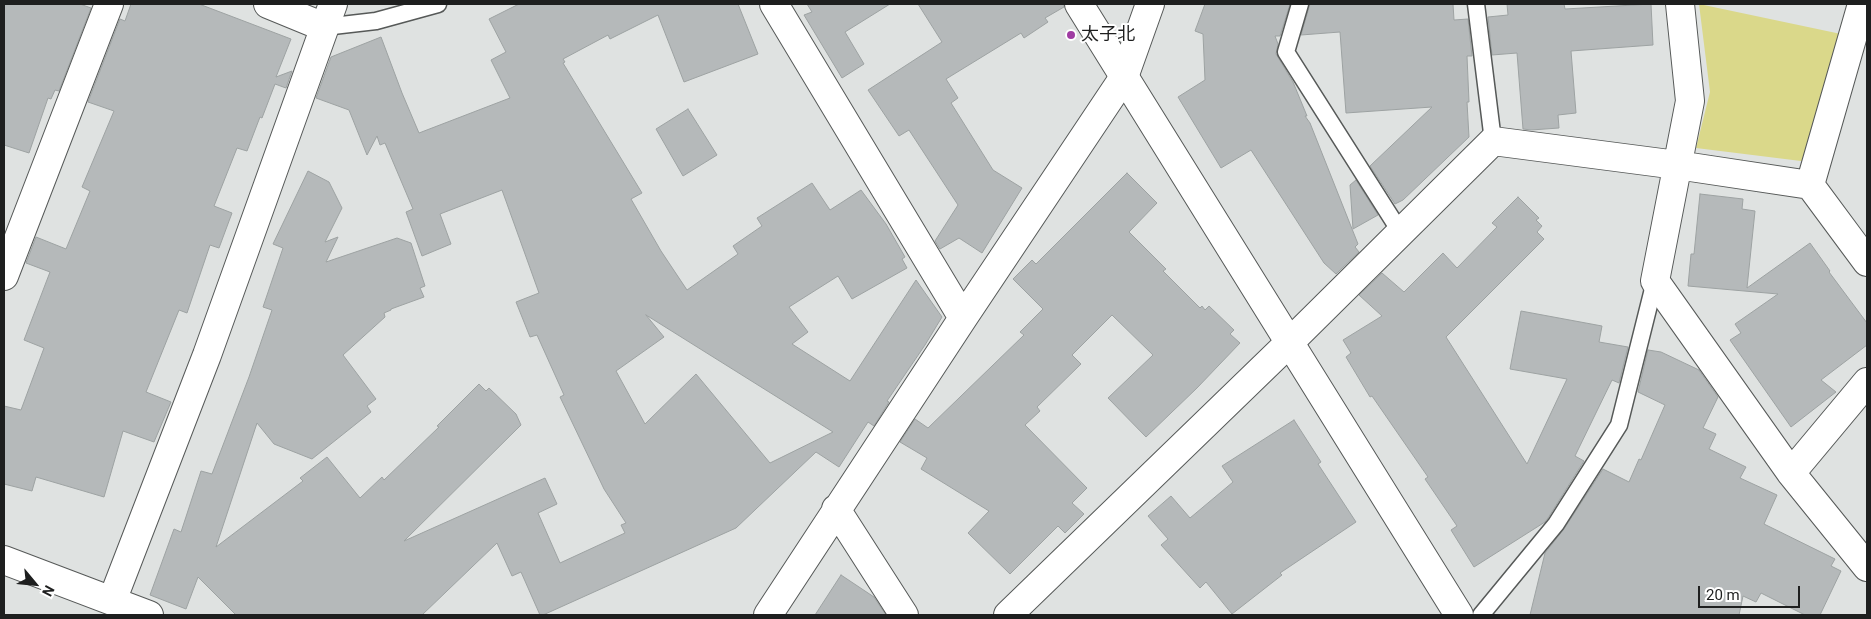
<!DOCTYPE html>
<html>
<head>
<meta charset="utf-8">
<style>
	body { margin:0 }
	#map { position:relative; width:1871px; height:619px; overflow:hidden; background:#dfe2e1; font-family:Roboto,sans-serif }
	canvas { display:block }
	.frame { position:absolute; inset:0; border:5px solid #1e1f1f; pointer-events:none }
	.north { position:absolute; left:10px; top:559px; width:50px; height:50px; -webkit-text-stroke:4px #fff; paint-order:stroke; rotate:118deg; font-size:14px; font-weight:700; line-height:20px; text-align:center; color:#1e1f1f }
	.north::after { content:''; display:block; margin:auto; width:18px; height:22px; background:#1e1f1f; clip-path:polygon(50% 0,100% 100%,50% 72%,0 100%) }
	.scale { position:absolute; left:1698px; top:586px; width:102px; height:22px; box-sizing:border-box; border:2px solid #1e1f1f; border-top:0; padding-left:6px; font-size:15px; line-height:18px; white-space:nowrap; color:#1e1f1f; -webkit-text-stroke:4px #fff; paint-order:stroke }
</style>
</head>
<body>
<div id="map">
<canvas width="1871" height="619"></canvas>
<div class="frame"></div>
<div class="north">N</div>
<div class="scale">20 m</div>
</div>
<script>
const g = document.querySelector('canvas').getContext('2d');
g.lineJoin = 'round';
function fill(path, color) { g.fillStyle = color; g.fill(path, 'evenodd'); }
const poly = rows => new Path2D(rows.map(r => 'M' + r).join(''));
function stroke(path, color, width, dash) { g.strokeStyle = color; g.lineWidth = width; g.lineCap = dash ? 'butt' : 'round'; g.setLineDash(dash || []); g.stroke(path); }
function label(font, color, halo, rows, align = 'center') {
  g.font = font + ' Roboto,"Noto Sans JP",sans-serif'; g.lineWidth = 4; g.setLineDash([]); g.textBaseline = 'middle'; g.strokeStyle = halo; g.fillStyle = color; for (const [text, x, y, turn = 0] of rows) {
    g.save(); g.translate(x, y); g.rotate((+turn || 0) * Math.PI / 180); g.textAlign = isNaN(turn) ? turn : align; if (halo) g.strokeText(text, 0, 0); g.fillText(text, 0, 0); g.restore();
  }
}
const green = poly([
	[1699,4,1841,34,1809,162,1696,148,1710,92]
]);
const building = poly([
	[4,4,80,4,91,8,59,91,55,90,51,99,48,98,29,153,4,145,4,4],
	[131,4,199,4,291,39,276,77,292,71,286,88,275,84,262,118,260,117,247,151,237,148,214,206,232,213,219,248,210,245,187,313,179,310,146,392,171,402,154,442,123,431,104,497,36,477,32,491,4,484,4,406,21,410,44,348,24,340,50,272,26,263,36,237,66,249,90,191,82,187,114,111,88,102,120,19,125,21,131,4],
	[519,4,738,4,758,54,684,82,658,15,610,39,608,35,563,59,565,62,563,63,642,193,631,199,661,251,687,290,738,254,733,246,762,226,757,218,812,183,830,210,861,190,886,224,905,257,902,259,907,268,852,299,838,276,789,307,808,332,792,344,850,381,916,280,942,317,925,345,887,401,889,402,874,426,868,422,839,467,816,452,736,528,543,615,540,615,521,572,512,576,497,543,422,615,236,615,198,577,186,609,150,595,174,529,181,532,201,471,212,474,249,377,272,310,263,307,283,248,273,244,308,171,329,182,342,208,325,242,338,237,326,262,397,238,411,243,425,286,420,288,424,297,391,309,391,310,384,313,385,317,343,355,376,399,367,406,371,412,312,459,274,444,257,423,216,547,303,481,300,478,327,457,360,498,382,477,384,480,439,427,437,426,479,384,486,391,489,388,516,414,521,425,404,541,545,478,557,504,538,513,560,563,625,533,621,525,626,523,604,489,560,397,564,395,537,335,530,337,516,302,539,293,502,190,440,214,451,244,422,256,406,212,413,209,385,143,380,145,377,136,367,155,349,110,316,98,331,57,381,37,402,93,419,133,510,98,491,60,506,52,489,19,519,4],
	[646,315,833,432,770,463,696,374,645,424,616,371,664,337,646,315],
	[807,4,890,4,845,32,864,64,842,78,804,15,812,12,807,4],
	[918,4,1064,4,1064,7,1045,18,1048,22,1024,38,1021,33,946,79,958,98,951,103,993,170,1022,188,982,253,959,238,940,249,935,241,958,205,909,130,899,136,868,90,942,42,918,4],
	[1205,4,1290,4,1280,36,1275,36,1278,44,1276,54,1293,82,1307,116,1305,116,1310,123,1358,244,1355,247,1359,252,1336,274,1324,263,1251,150,1221,168,1178,97,1205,80,1203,34,1195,31,1205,4],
	[1310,4,1453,4,1454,20,1468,19,1472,56,1467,56,1469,102,1467,102,1469,137,1403,200,1395,204,1370,166,1432,107,1346,113,1340,32,1301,35,1310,4],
	[1507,4,1564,4,1565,9,1651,4,1653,45,1571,51,1576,113,1558,115,1559,128,1531,130,1523,129,1517,53,1492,55,1488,17,1508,15,1507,4],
	[688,109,717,155,683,176,656,129,688,109],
	[1127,173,1157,203,1129,232,1166,269,1163,271,1200,308,1202,306,1205,310,1209,306,1234,330,1230,334,1240,343,1197,388,1146,437,1108,398,1153,355,1112,315,1072,355,1081,364,1037,407,1040,411,1025,425,1087,488,1072,503,1084,514,1065,533,1058,526,1010,574,968,533,989,511,921,469,927,458,900,442,915,419,928,428,1024,335,1020,332,1043,309,1013,279,1032,260,1036,264,1127,173],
	[1356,180,1378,215,1353,229,1350,185,1356,180],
	[1700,194,1743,199,1742,209,1755,211,1747,288,1810,243,1830,271,1829,272,1867,323,1867,345,1821,380,1836,392,1791,427,1730,340,1741,333,1735,324,1778,294,1688,286,1691,254,1694,254,1700,194],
	[1518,197,1539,218,1536,220,1542,226,1537,232,1544,239,1446,337,1527,464,1567,379,1510,369,1521,311,1602,326,1599,342,1628,347,1619,383,1612,380,1575,456,1584,461,1548,518,1545,522,1474,567,1451,530,1457,526,1425,479,1428,477,1372,396,1370,397,1346,357,1351,353,1343,340,1382,316,1359,295,1382,273,1404,292,1443,253,1457,268,1497,227,1492,223,1518,197],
	[1648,350,1661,352,1699,370,1718,397,1703,428,1716,434,1709,449,1746,467,1740,478,1777,495,1764,524,1835,559,1831,566,1841,571,1820,615,1805,615,1761,593,1756,602,1743,596,1739,615,1530,615,1545,553,1564,529,1603,469,1629,482,1639,459,1641,460,1665,405,1638,392,1648,350],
	[1294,420,1321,462,1318,464,1356,522,1280,573,1282,575,1232,614,1206,582,1200,588,1161,545,1168,539,1148,516,1171,496,1190,518,1233,482,1222,466,1294,420],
	[841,575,874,597,886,615,815,615,841,575]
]);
const lane = poly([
	[1300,4,1286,52,1401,233],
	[1476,4,1493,141],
	[324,27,376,21,438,4],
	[1481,615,1556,524,1619,425,1655,281]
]);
const street = poly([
	[268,4,324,27],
	[774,4,963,318],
	[1680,4,1690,101,1655,281,1791,473,1867,567],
	[1810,185,1862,4],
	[4,276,109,4],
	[1791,473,1867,382],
	[836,509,904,615],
	[4,560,149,615],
	[112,601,207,355,333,4],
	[768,615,963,318,1124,77,1150,4],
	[1008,615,1289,343,1493,141,1677,165,1810,185,1867,262]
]);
const secondary = poly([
	[1079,4,1459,615]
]);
const markers = [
	[1071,35,5,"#9f3ca2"]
];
const poiNames = [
	["太子北",1081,35]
];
fill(green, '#dad88a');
fill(building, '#b5b9ba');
stroke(building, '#9da2a2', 1);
stroke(lane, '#565958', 19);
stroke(street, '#565958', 30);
stroke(secondary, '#565958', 30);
stroke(lane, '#fff', 16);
stroke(street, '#fff', 28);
stroke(secondary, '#fff', 28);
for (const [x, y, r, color] of markers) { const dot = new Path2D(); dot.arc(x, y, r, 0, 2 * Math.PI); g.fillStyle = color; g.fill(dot); stroke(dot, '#fff', 2); }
label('18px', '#1e1f1f', '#fff', poiNames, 'left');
</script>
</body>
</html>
